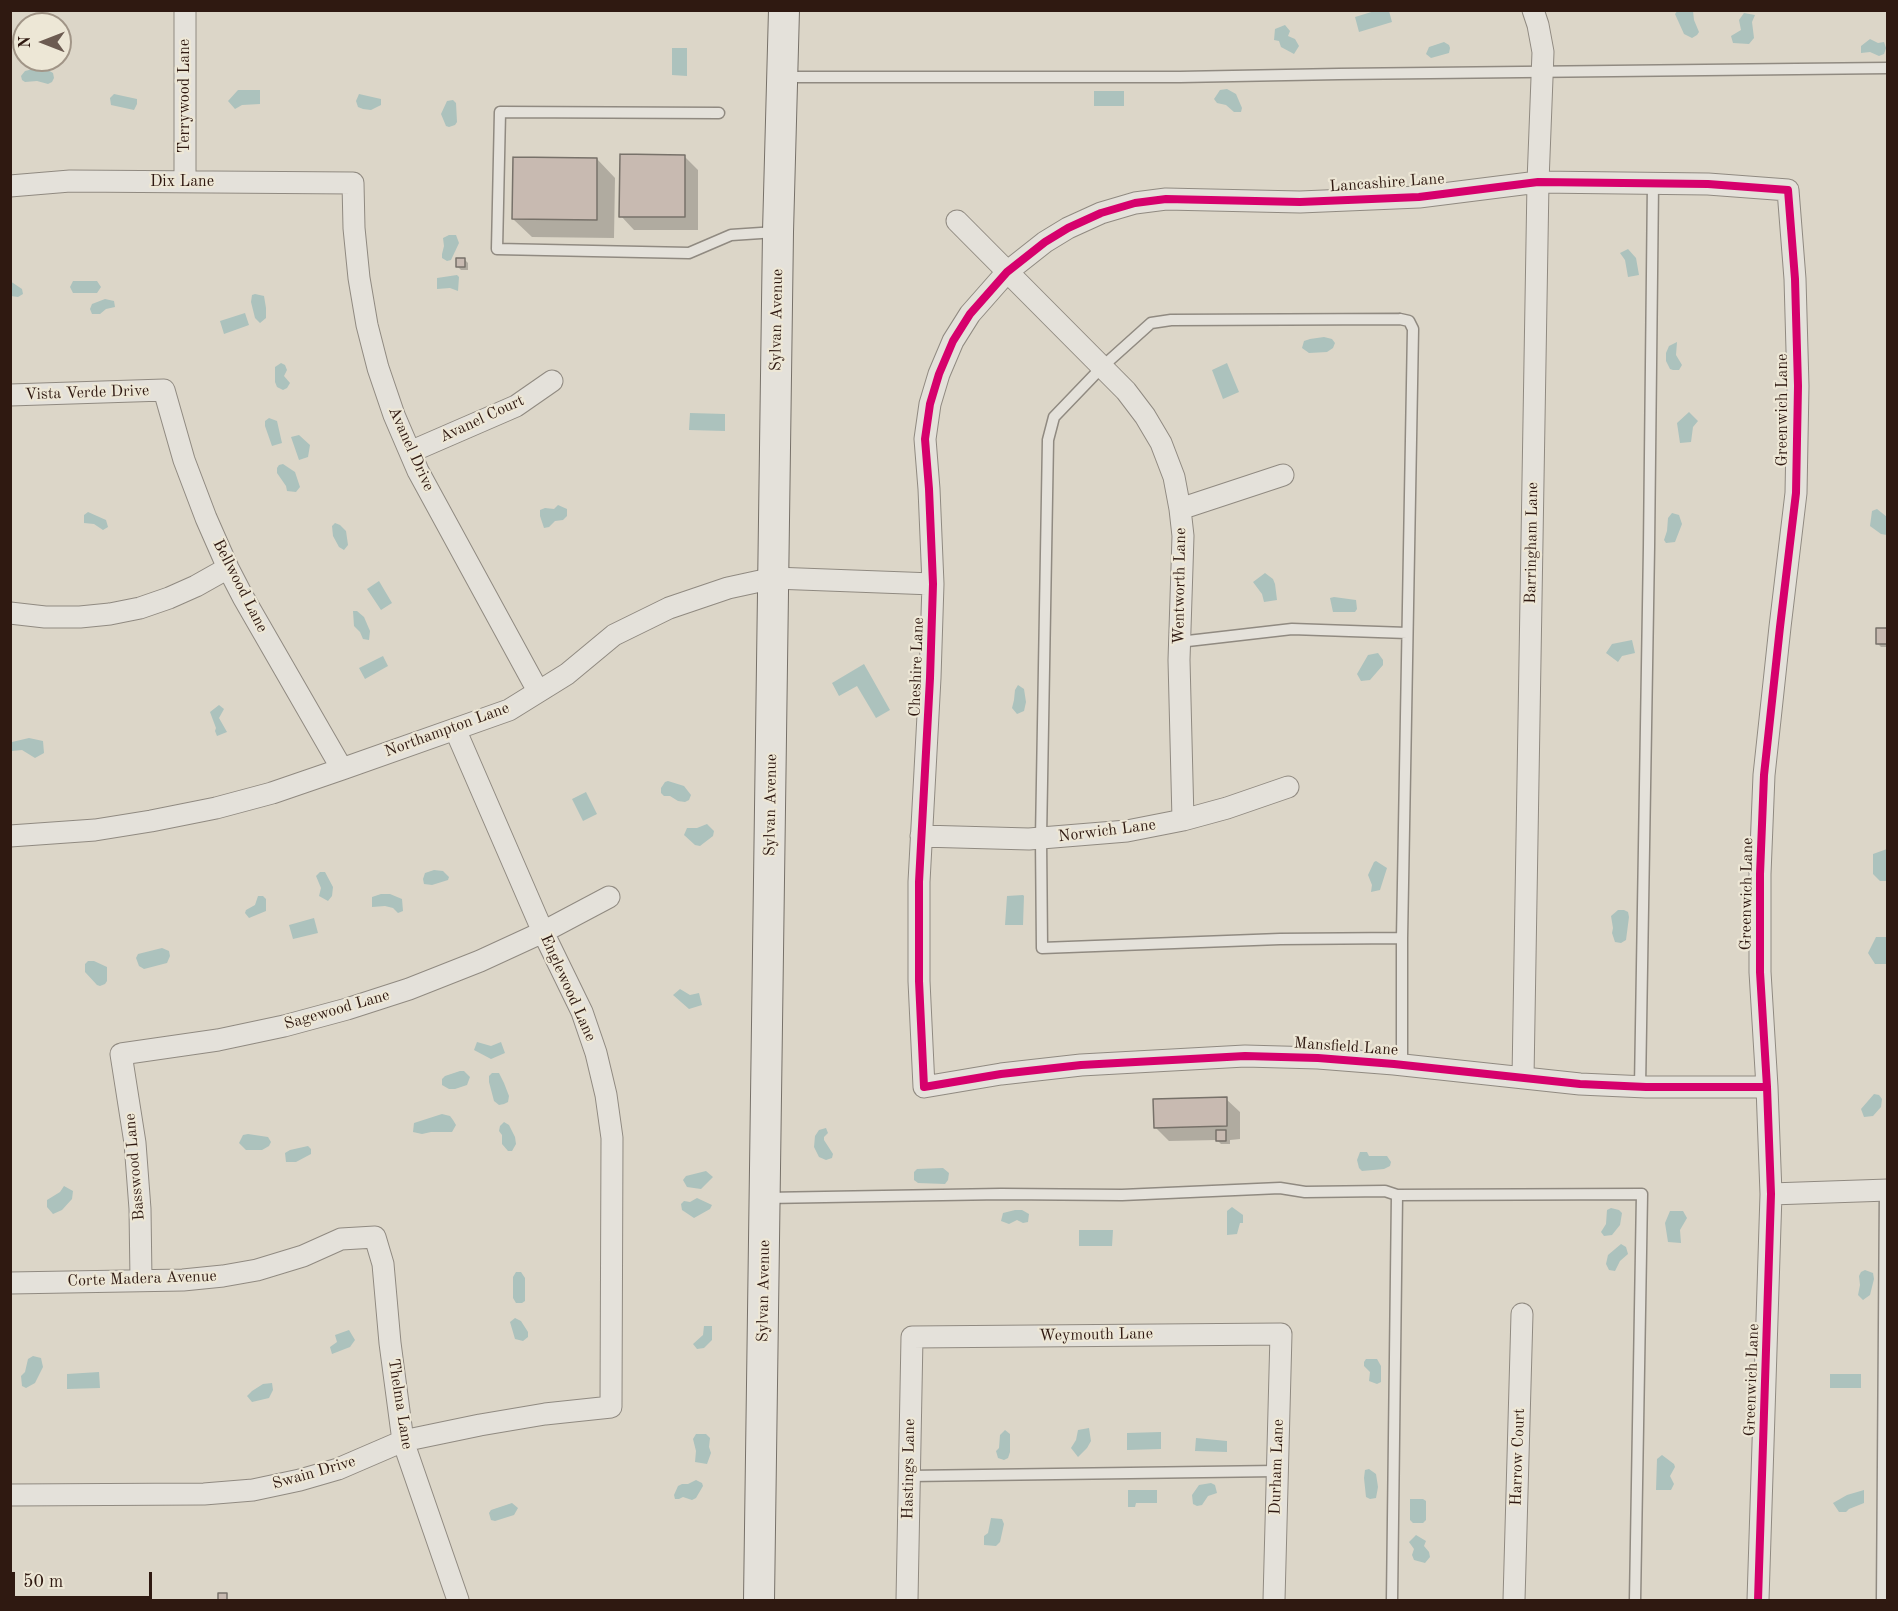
<!DOCTYPE html>
<html>
<head>
<meta charset="utf-8">
<style>
	body { margin:0 }
	#map { position:relative; width:1898px; height:1611px; overflow:hidden; background:#dcd6c8; font-family:"Old Standard TT",serif }
	canvas { display:block }
	.frame { position:absolute; inset:0; border:12px solid #2f1911; pointer-events:none }
	.north { position:absolute; left:12px; top:12px; width:60px; height:60px; box-sizing:border-box; background:#ede7d6; border:2px solid #a19587; border-radius:50%; rotate:270deg; font-size:16px; font-weight:700; line-height:24px; text-align:center; color:#2f1911 }
	.north::after { content:''; display:block; margin:auto; width:21px; height:27px; background:#6c5b51; clip-path:polygon(50% 0,100% 100%,50% 72%,0 100%) }
	.scale { position:absolute; left:12px; top:1572px; width:140px; height:27px; box-sizing:border-box; border:3px solid #2f1911; border-top:0; padding-left:8px; font-size:18px; line-height:21px; white-space:nowrap; color:#2f1911; -webkit-text-stroke:4px #ede7d6; paint-order:stroke }
</style>
</head>
<body>
<div id="map">
<canvas width="1898" height="1611"></canvas>
<div class="frame"></div>
<div class="north">N</div>
<div class="scale">50 m</div>
</div>
<script>
const g = document.querySelector('canvas').getContext('2d');
g.lineJoin = 'round';
function fill(path, color) { g.fillStyle = color; g.fill(path, 'evenodd'); }
const poly = rows => new Path2D(rows.map(r => 'M' + r).join(''));
function stroke(path, color, width, dash) { g.strokeStyle = color; g.lineWidth = width; g.lineCap = dash ? 'butt' : 'round'; g.setLineDash(dash || []); g.stroke(path); }
function label(font, color, halo, rows, align = 'center') {
  g.font = font + ' "Old Standard TT",serif'; g.lineWidth = 4.5; g.setLineDash([]); g.textBaseline = 'middle'; g.strokeStyle = halo; g.fillStyle = color; for (const [text, x, y, turn = 0] of rows) {
    g.save(); g.translate(x, y); g.rotate((+turn || 0) * Math.PI / 180); g.textAlign = isNaN(turn) ? turn : align; if (halo) g.strokeText(text, 0, 0); g.fillText(text, 0, 0); g.restore();
  }
}
const water = poly([
	[1378,10,1389,11,1392,22,1359,32,1355,17],
	[1678,10,1693,11,1694,20,1699,32,1697,35,1692,38,1684,34,1675,14],
	[1744,13,1755,15,1752,22,1754,38,1749,44,1733,43,1731,36,1741,30,1739,20],
	[1285,25,1290,31,1288,36,1295,39,1299,46,1294,54,1281,47,1279,41,1274,40,1275,29],
	[1870,39,1878,43,1884,42,1886,48,1884,54,1879,56,1870,52,1861,53,1861,46],
	[1444,42,1449,45,1450,48,1449,53,1431,58,1426,54,1429,47],
	[672,48,687,48,687,76,672,75],
	[33,69,48,70,53,73,54,78,52,82,48,84,37,81,25,82,22,80,21,76,25,71],
	[1227,89,1236,94,1242,108,1241,112,1234,112,1226,105,1217,103,1214,99,1220,90],
	[238,90,260,90,260,104,242,105,235,109,228,101],
	[1094,91,1124,91,1124,106,1094,106],
	[114,94,137,99,137,104,134,110,111,105,110,98],
	[359,94,381,99,381,105,371,110,363,109,358,107,356,101],
	[453,100,456,103,457,122,455,125,449,127,446,126,441,114,447,101],
	[449,235,456,235,459,243,451,260,447,261,442,258,442,254,444,246,443,238],
	[1628,249,1636,258,1639,275,1628,277,1625,260,1620,253],
	[457,275,459,277,458,291,450,288,437,289,437,278],
	[10,281,22,289,23,294,18,297,11,296],
	[73,281,97,281,101,287,97,293,73,293,70,287],
	[255,294,264,296,266,308,266,318,260,323,255,318,251,302,252,295],
	[105,299,114,301,115,307,106,309,100,314,92,314,90,309,92,304],
	[245,313,249,325,224,334,220,321],
	[1324,337,1332,339,1335,343,1333,348,1327,352,1309,353,1302,348,1304,341,1310,339],
	[1677,342,1676,355,1682,365,1679,370,1673,370,1670,369,1666,361,1666,353,1669,346],
	[281,363,285,365,287,370,284,376,290,383,287,388,283,390,277,387,275,382,275,367],
	[1227,363,1239,392,1223,399,1212,370],
	[1689,412,1698,421,1693,427,1691,442,1680,443,1677,423],
	[690,413,725,414,725,431,689,430],
	[269,418,277,421,282,443,272,446,265,426,265,421],
	[299,435,310,445,308,457,299,460,291,437],
	[283,464,295,472,300,487,296,492,287,491,286,486,277,473,277,468,279,465],
	[558,505,567,509,567,516,563,520,555,521,549,527,544,528,540,516,540,510,545,508,554,509],
	[1877,509,1887,517,1887,535,1881,534,1870,526,1872,511],
	[88,512,106,520,108,527,103,530,94,524,84,523,84,515],
	[1672,513,1679,515,1682,524,1675,542,1666,543,1664,540,1667,531,1668,518],
	[335,523,340,525,346,531,348,545,344,550,339,547,333,536,332,526],
	[1265,573,1273,579,1275,584,1277,600,1264,602,1262,594,1253,582],
	[379,581,392,603,381,610,367,589],
	[1334,597,1356,600,1357,609,1355,612,1333,612,1330,598],
	[353,611,357,611,364,617,370,631,369,640,363,639,360,632,354,626],
	[1632,640,1635,653,1622,656,1618,662,1606,653,1612,644],
	[1378,653,1383,660,1383,665,1370,680,1361,681,1357,674,1368,655],
	[383,656,388,666,365,679,359,668],
	[864,664,890,710,876,718,857,686,839,696,832,683],
	[1018,685,1024,689,1026,702,1024,711,1017,714,1012,708,1014,700,1015,690],
	[219,705,224,709,219,718,227,732,217,736,215,731,216,728,210,712],
	[29,738,43,741,44,753,35,758,22,750,12,751,12,742],
	[668,781,684,786,691,795,689,800,685,802,678,801,670,796,664,796,661,793,661,788,665,782],
	[586,792,597,814,583,821,572,799],
	[707,824,714,831,713,836,700,846,695,845,684,835,687,828,697,828],
	[1887,849,1887,881,1880,881,1873,874,1873,854],
	[1376,861,1387,868,1380,890,1371,892,1372,885,1368,875,1374,862],
	[434,870,443,871,449,877,448,880,432,885,424,884,423,879,425,873],
	[320,872,325,872,333,887,332,896,328,901,319,896,321,888,316,876],
	[381,894,390,894,402,899,403,911,398,913,393,908,385,906,372,907,372,897],
	[1023,895,1024,896,1023,925,1005,925,1007,896],
	[258,896,263,896,266,899,266,911,249,918,245,913,246,910,255,905],
	[1618,910,1624,910,1628,912,1629,917,1626,940,1621,943,1615,942,1612,933,1613,928,1611,916],
	[314,918,318,933,293,939,289,925],
	[1876,937,1886,937,1886,964,1875,964,1868,953],
	[162,948,169,951,170,956,167,963,144,969,139,966,136,958,138,954],
	[88,961,94,961,107,967,107,981,105,984,100,986,97,985,85,972,85,964],
	[680,989,690,995,699,993,702,1005,689,1009,673,995],
	[477,1042,491,1046,501,1042,505,1053,491,1059,474,1050],
	[460,1071,464,1071,470,1077,467,1085,455,1089,449,1089,442,1085,442,1079,445,1076],
	[492,1073,499,1073,504,1083,509,1096,508,1102,504,1104,499,1105,494,1101,489,1082,489,1076],
	[1874,1094,1879,1095,1882,1099,1881,1107,1873,1116,1864,1117,1861,1109],
	[442,1114,450,1116,453,1120,456,1125,452,1132,431,1132,422,1134,413,1132,414,1123],
	[504,1122,509,1125,515,1137,516,1144,512,1151,508,1151,502,1144,502,1135,499,1131,500,1126],
	[826,1128,828,1133,824,1137,824,1140,833,1154,832,1158,826,1160,819,1157,814,1147,815,1136,819,1130],
	[248,1134,268,1137,271,1142,269,1146,262,1150,246,1150,239,1143,243,1135],
	[308,1146,311,1149,311,1154,296,1162,286,1162,285,1153,290,1150],
	[1360,1152,1367,1152,1369,1156,1387,1156,1391,1162,1390,1166,1384,1169,1362,1171,1359,1168,1357,1160],
	[943,1168,949,1173,948,1180,945,1184,918,1183,914,1180,914,1172,917,1169],
	[706,1171,713,1177,701,1189,687,1187,683,1180,686,1176],
	[64,1186,73,1191,72,1199,62,1210,53,1214,47,1207,47,1200,60,1192],
	[697,1198,712,1205,710,1209,694,1218,682,1210,681,1204,684,1201,690,1202],
	[1232,1207,1243,1215,1243,1223,1240,1223,1237,1234,1227,1235,1227,1211],
	[1611,1208,1619,1210,1622,1213,1620,1225,1612,1235,1604,1236,1601,1232,1606,1224,1607,1210],
	[1015,1210,1022,1210,1029,1214,1028,1222,1023,1223,1017,1220,1009,1224,1001,1221,1003,1213],
	[1670,1211,1683,1211,1687,1218,1680,1230,1681,1243,1668,1242,1665,1223],
	[1079,1230,1113,1230,1112,1246,1079,1246],
	[1621,1244,1626,1247,1628,1254,1620,1261,1615,1271,1609,1270,1606,1264,1608,1255],
	[1865,1270,1873,1273,1874,1279,1870,1295,1863,1300,1858,1295,1860,1285,1859,1276,1861,1272],
	[516,1272,521,1272,525,1278,525,1301,522,1303,516,1303,513,1298,513,1277],
	[515,1318,521,1321,528,1332,528,1337,523,1341,515,1339,510,1322],
	[704,1326,712,1326,712,1340,704,1348,697,1349,693,1344,703,1335],
	[349,1330,355,1340,350,1347,332,1354,330,1347,337,1342,335,1335],
	[33,1356,41,1358,43,1367,35,1383,26,1388,22,1386,21,1376,25,1372,28,1359],
	[1366,1359,1377,1359,1381,1366,1381,1382,1377,1384,1369,1381,1370,1372,1364,1366,1364,1362],
	[99,1372,100,1388,67,1389,67,1374],
	[1830,1374,1861,1374,1861,1388,1830,1388],
	[272,1383,273,1390,269,1398,252,1402,247,1396,252,1391,263,1384],
	[1089,1428,1091,1441,1087,1448,1078,1457,1071,1448,1076,1440,1078,1430],
	[1005,1430,1010,1434,1010,1452,1008,1458,1004,1460,998,1458,996,1451,999,1448,1000,1435],
	[1161,1432,1161,1449,1127,1450,1127,1433],
	[696,1434,706,1434,710,1438,709,1447,711,1453,707,1464,695,1462,696,1451,693,1439],
	[1196,1438,1227,1441,1227,1452,1195,1451],
	[1662,1455,1674,1464,1675,1467,1670,1476,1674,1484,1671,1490,1656,1490,1657,1459],
	[1369,1469,1376,1474,1378,1487,1376,1498,1370,1499,1366,1497,1364,1478,1365,1470],
	[696,1480,702,1483,703,1486,696,1498,692,1500,683,1497,679,1499,675,1499,674,1495,678,1486,682,1484,688,1484],
	[1211,1483,1215,1485,1217,1493,1208,1496,1202,1505,1197,1506,1193,1504,1192,1495,1199,1485],
	[1128,1490,1157,1490,1157,1503,1136,1503,1135,1507,1128,1507],
	[1864,1490,1864,1503,1849,1509,1846,1512,1839,1512,1833,1503,1847,1495],
	[1410,1499,1423,1499,1426,1501,1426,1520,1423,1523,1413,1523,1410,1520],
	[512,1503,518,1508,514,1515,495,1521,491,1520,489,1513,491,1510],
	[991,1518,1002,1519,1004,1524,1000,1542,996,1546,984,1545,984,1536,988,1533],
	[1416,1535,1426,1541,1424,1546,1429,1552,1430,1557,1425,1563,1414,1560,1412,1555,1414,1549,1409,1542]
]);
const shadow = poly([
	[684,156,698,170,698,230,634,230,621,216],
	[597,159,615,178,614,238,532,237,513,219],
	[464,259,468,263,468,270,461,270,457,266],
	[1888,629,1888,647,1881,647,1877,643],
	[1226,1099,1240,1112,1240,1139,1230,1140,1230,1144,1221,1144,1217,1140,1169,1141,1155,1127]
]);
const building = poly([
	[620,154,685,155,685,217,619,217,620,154],
	[513,157,597,158,597,220,512,219,513,157],
	[456,258,465,258,465,267,456,267,456,258],
	[1876,628,1888,628,1888,644,1876,644,1876,628],
	[1227,1097,1227,1126,1154,1128,1153,1099,1227,1097],
	[1216,1130,1226,1130,1226,1141,1216,1141,1216,1130],
	[218,1593,227,1593,227,1600,218,1600,218,1593]
]);
const lane = poly([
	[784,77,1180,77,1339,74,1888,68],
	[719,113,500,112,497,249,689,253,731,235,776,232],
	[1400,319,1409,321,1413,329,1402,938,1280,939,1042,948,1041,838,1048,440,1054,417,1102,367,1151,323,1171,320,1400,319],
	[1179,642,1292,629,1407,633],
	[1402,938,1402,1065],
	[1640,1087,1649,547,1653,183],
	[766,1198,1001,1194,1122,1195,1280,1188,1305,1192,1385,1191,1397,1195],
	[909,1476,1277,1471],
	[1392,1600,1397,1195,1642,1194,1635,1600],
	[1882,1600,1885,1190]
]);
const street = poly([
	[185,10,185,182],
	[10,186,70,181,353,183,354,228,359,278,367,325,378,368,394,415,418,471,538,691],
	[957,221,1126,391,1145,416,1161,443,1174,477,1180,509,1183,536,1179,660,1183,820],
	[10,395,164,390,184,460,206,518,228,568,243,597,342,769],
	[410,452,516,406,552,381],
	[1180,509,1283,475],
	[10,613,45,617,80,617,110,614,140,608,169,598,196,586,228,568],
	[10,836,95,830,151,821,216,808,272,793,342,769,509,710,567,674,614,635,669,608,728,588,774,578,933,584],
	[921,836,1029,839,1127,831,1183,820,1227,808,1288,787],
	[1523,1078,1538,182,1543,52,1538,25,1533,10],
	[1771,1194,1888,1190],
	[141,1280,140,1209,135,1143,121,1054,218,1040,284,1026,347,1009,409,989,480,961,543,932,609,897],
	[10,1283,183,1280,223,1276,257,1270,303,1256,341,1239,375,1237,383,1264,390,1343,403,1441,458,1600],
	[10,1495,204,1494,253,1490,300,1480,338,1469,403,1441,480,1425,545,1414,611,1407,612,1138,606,1095,596,1053,582,1012,543,932,455,729],
	[907,1600,912,1337,1281,1334,1274,1600],
	[1514,1600,1522,1314],
	[1758,1600,1771,1194,1767,1087,1760,972,1760,874,1764,775,1780,627,1796,493,1798,386,1795,279,1788,190,1708,184,1538,182,1419,197,1300,202,1166,199,1135,203,1101,213,1068,228,1045,242,1007,272,970,314,953,341,939,374,930,404,925,439,929,489,933,584,930,678,919,882,919,981,924,1087,1001,1074,1081,1065,1245,1056,1318,1058,1394,1064,1580,1084,1646,1087,1767,1087]
]);
const secondary = poly([
	[759,1600,778,232,784,10]
]);
const cycleway = poly([
	[1758,1600,1771,1194,1767,1087,1760,972,1760,874,1764,775,1780,627,1796,493,1798,386,1795,279,1788,190,1708,184,1538,182,1419,197,1300,202,1166,199,1135,203,1101,213,1068,228,1045,242,1007,272,970,314,953,341,939,374,930,404,925,439,929,489,933,584,930,678,919,882,919,981,924,1087,1001,1074,1081,1065,1245,1056,1318,1058,1394,1064,1580,1084,1646,1087,1767,1087]
]);
const streetNames = [
	["Terrywood Lane",185,96,-90],
	["Dix Lane",182,182],
	["Lancashire Lane",1387,183,-4],
	["Sylvan Avenue",777,320,-89],
	["Vista Verde Drive",87,393,-2],
	["Greenwich Lane",1783,410,-90],
	["Avanel Court",482,419,-25],
	["Avanel Drive",411,449,66],
	["Barringham Lane",1532,543,-89],
	["Bellwood Lane",240,586,63],
	["Wentworth Lane",1180,586,-89],
	["Cheshire Lane",917,667,-88],
	["Northampton Lane",447,730,-20],
	["Sylvan Avenue",771,805,-89],
	["Norwich Lane",1107,831,-7],
	["Greenwich Lane",1747,894,-89],
	["Englewood Lane",568,988,66],
	["Sagewood Lane",337,1010,-16],
	["Mansfield Lane",1346,1047,4],
	["Basswood Lane",135,1167,-95],
	["Corte Madera Avenue",142,1279,-2],
	["Sylvan Avenue",764,1291,-89],
	["Weymouth Lane",1096,1335,-1],
	["Greenwich Lane",1752,1380,-88],
	["Thelma Lane",400,1404,81],
	["Harrow Court",1518,1457,-88],
	["Durham Lane",1277,1467,-88],
	["Hastings Lane",909,1469,-89],
	["Swain Drive",314,1473,-16]
];
fill(water, '#acc2bd');
fill(shadow, '#0003');
fill(building, '#c8bab1');
stroke(building, '#777169', 1.5);
stroke(lane, '#908a81', 13);
stroke(street, '#908a81', 23);
stroke(secondary, '#777169', 32);
stroke(lane, '#e4e1da', 10);
stroke(street, '#e4e1da', 21);
stroke(secondary, '#e4e1da', 30);
stroke(cycleway, '#d6006c', 8);
label('16px', '#2f1911', '#ede7d6', streetNames);
</script>
</body>
</html>
